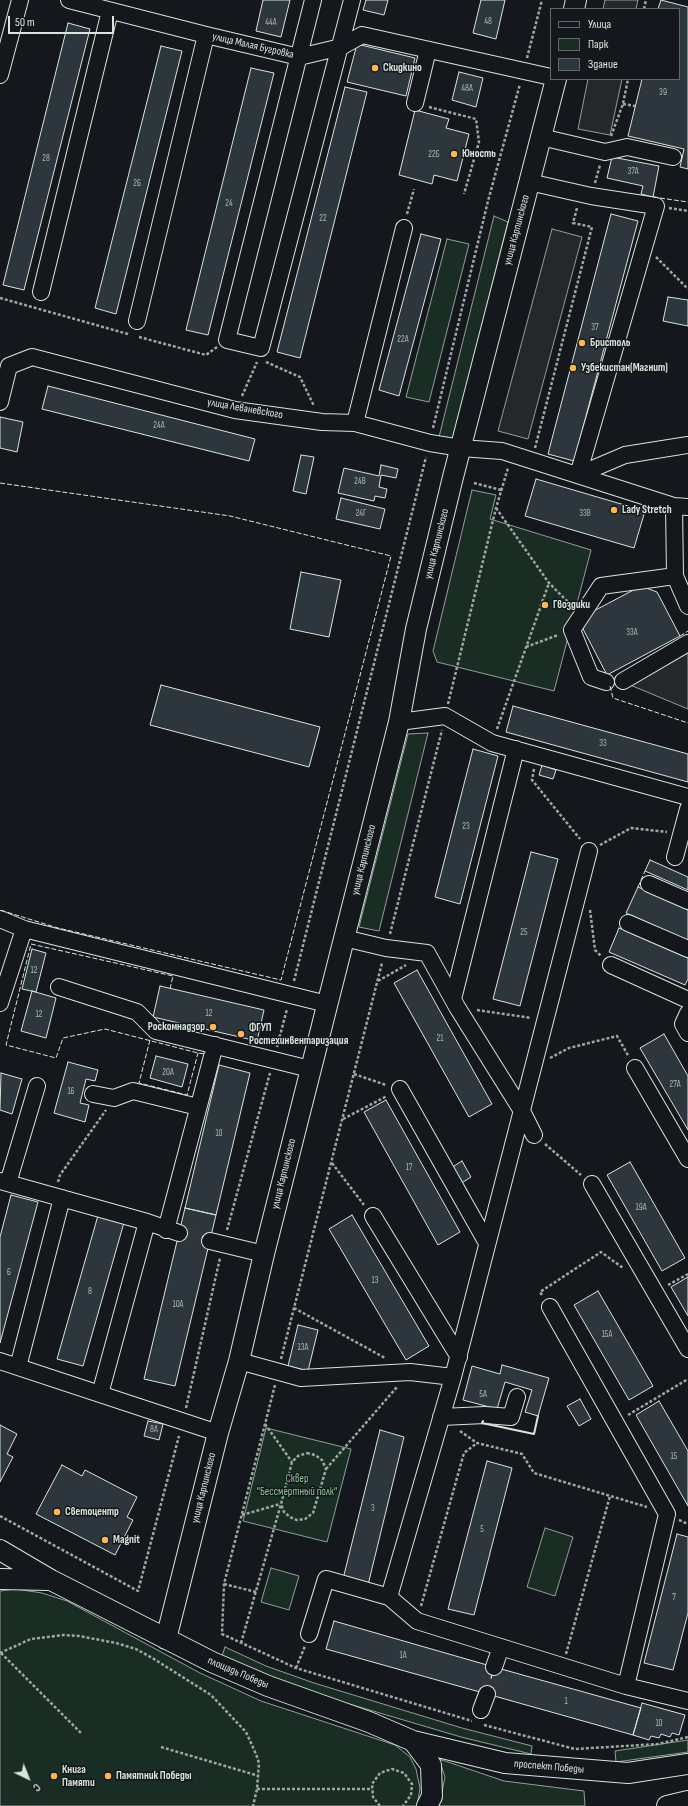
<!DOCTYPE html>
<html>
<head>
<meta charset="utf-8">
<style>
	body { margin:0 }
	#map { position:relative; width:688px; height:1806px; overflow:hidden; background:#14181c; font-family:"Sofia Sans Condensed",sans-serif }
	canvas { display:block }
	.legend { position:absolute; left:550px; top:8px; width:130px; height:72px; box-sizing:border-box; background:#14181c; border:1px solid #626a69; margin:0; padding:5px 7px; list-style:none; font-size:12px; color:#d8e6dc }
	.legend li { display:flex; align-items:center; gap:8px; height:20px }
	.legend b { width:20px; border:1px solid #626a69 }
	.north { position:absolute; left:8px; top:1758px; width:40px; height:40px; -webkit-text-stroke:3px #14181c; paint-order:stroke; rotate:137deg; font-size:11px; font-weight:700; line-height:16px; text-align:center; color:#d8e6dc }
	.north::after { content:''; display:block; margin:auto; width:14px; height:18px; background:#d8e6dc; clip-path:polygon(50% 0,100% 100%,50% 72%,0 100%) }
	.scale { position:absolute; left:8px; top:16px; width:106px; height:18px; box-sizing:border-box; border:2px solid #d8e6dc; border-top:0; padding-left:5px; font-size:12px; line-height:14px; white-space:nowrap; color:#d8e6dc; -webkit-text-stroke:3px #14181c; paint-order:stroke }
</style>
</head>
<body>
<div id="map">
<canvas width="688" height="1806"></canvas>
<ul class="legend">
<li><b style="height:5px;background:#14181c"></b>Улица</li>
<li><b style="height:11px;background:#1a2d24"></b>Парк</li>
<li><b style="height:11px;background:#2c363c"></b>Здание</li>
</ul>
<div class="north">С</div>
<div class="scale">50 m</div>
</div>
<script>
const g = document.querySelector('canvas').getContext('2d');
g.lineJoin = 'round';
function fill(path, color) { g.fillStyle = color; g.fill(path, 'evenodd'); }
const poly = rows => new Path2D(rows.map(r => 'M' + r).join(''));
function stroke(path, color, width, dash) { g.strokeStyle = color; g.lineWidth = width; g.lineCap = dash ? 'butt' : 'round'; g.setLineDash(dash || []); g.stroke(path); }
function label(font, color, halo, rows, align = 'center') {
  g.font = font + ' "Sofia Sans Condensed",sans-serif'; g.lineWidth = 3; g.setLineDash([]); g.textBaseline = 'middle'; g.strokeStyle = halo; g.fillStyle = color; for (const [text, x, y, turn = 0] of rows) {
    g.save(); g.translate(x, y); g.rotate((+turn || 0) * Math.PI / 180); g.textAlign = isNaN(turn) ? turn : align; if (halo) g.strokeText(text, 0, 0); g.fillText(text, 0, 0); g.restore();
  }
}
const green = poly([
	[494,216,508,222,453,439,439,437,494,216],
	[447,239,469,244,429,402,406,397,447,239],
	[472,490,496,495,490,519,591,550,554,691,437,662,433,651,472,490],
	[428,733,379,931,359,927,408,734,428,733],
	[266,1428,351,1449,327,1542,243,1521,266,1428],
	[545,1528,573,1537,555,1596,527,1587,545,1528],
	[271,1568,299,1576,289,1610,261,1602,271,1568],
	[16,1589,42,1593,67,1601,200,1673,261,1701,395,1745,410,1757,416,1769,420,1788,417,1806,0,1806,0,1591,16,1589],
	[225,1647,266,1666,314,1683,462,1728,532,1746,531,1754,461,1737,312,1693,264,1677,222,1656,225,1647],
	[688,1740,688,1752,616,1762,615,1751,688,1740],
	[439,1759,504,1781,584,1791,585,1806,439,1806,445,1777,439,1759]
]);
const parking = poly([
	[605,0,638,0,636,9,603,9,605,0],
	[588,79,622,79,610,135,578,129,588,79],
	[552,229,582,237,528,439,498,431,552,229],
	[688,643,688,709,618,680,688,643]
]);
const building = poly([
	[263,0,290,0,281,37,256,31,263,0],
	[366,0,388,0,384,15,363,10,366,0],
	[481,0,505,0,496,39,473,33,481,0],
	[661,0,688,7,688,169,680,167,684,149,628,136,642,79,679,79,679,9,658,9,661,0],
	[68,23,90,29,24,290,3,285,68,23],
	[357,44,415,58,406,96,347,82,357,44],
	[161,46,182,51,116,314,95,308,161,46],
	[251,68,274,73,208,335,186,330,251,68],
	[459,72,483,78,476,107,452,100,459,72],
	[345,87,367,92,300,358,277,352,345,87],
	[415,110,449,119,446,128,469,134,457,181,434,175,432,184,399,175,415,110],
	[612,157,659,166,653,197,641,194,643,186,607,178,612,157],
	[611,214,638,221,574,461,548,454,611,214],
	[421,234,441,239,399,396,379,390,421,234],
	[668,297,688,300,688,326,663,321,668,297],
	[48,386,255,439,249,461,42,409,48,386],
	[0,417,23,422,17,452,0,448,0,417],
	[301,455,314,457,306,494,293,491,301,455],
	[381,465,398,469,396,478,381,475,379,487,387,489,385,498,375,496,374,501,338,493,344,468,379,476,381,465],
	[536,479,645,511,634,548,525,516,536,479],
	[341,498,385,509,380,529,336,519,341,498],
	[301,572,341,580,329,637,290,629,301,572],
	[641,586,657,592,680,636,607,675,583,629,588,614,641,586],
	[161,685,320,727,309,767,150,725,161,685],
	[513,706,688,754,688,782,506,732,513,706],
	[473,749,498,756,460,904,435,897,473,749],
	[542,765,556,770,553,779,539,775,542,765],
	[531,852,558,859,520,1006,493,999,531,852],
	[650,860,688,877,688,890,645,871,650,860],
	[638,887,688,910,688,941,626,913,638,887],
	[619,928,688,958,688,979,685,985,609,952,619,928],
	[32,949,46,953,36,992,22,989,32,949],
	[417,970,492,1104,469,1117,394,983,417,970],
	[160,986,264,1010,257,1041,153,1017,160,986],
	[32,991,56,998,46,1038,21,1031,32,991],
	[664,1034,688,1076,688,1130,640,1048,664,1034],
	[156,1056,188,1064,182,1087,150,1078,156,1056],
	[68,1062,98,1070,95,1081,86,1079,80,1103,89,1105,85,1122,54,1113,68,1062],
	[219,1065,250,1073,216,1215,185,1208,219,1065],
	[1,1073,22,1079,12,1114,0,1110,1,1073],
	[386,1100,460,1232,438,1245,364,1112,386,1100],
	[462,1161,471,1177,460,1184,451,1168,462,1161],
	[630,1162,685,1258,662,1271,607,1175,630,1162],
	[11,1195,38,1202,0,1343,0,1237,11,1195],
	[185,1208,216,1215,175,1386,144,1379,185,1208],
	[99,1212,125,1219,83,1366,57,1359,99,1212],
	[352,1215,429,1346,406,1360,329,1229,352,1215],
	[688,1277,688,1316,671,1287,688,1277],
	[598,1291,653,1386,629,1400,574,1305,598,1291],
	[298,1325,318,1330,308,1371,288,1366,298,1325],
	[502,1365,549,1378,538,1416,525,1412,532,1390,505,1382,497,1409,463,1400,472,1366,500,1374,502,1365],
	[580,1399,591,1419,579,1426,567,1406,580,1399],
	[659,1401,688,1451,688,1506,636,1415,659,1401],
	[148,1421,163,1424,159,1440,144,1436,148,1421],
	[0,1425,17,1434,7,1454,13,1457,0,1482,0,1425],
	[380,1430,404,1437,368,1585,343,1579,380,1430],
	[487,1461,512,1468,474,1615,448,1609,487,1461],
	[62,1465,82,1476,85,1470,137,1497,127,1517,133,1520,115,1555,36,1514,62,1465],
	[677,1534,688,1537,688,1613,673,1670,644,1663,677,1534],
	[334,1621,494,1667,487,1694,326,1649,334,1621],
	[494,1667,641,1708,633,1735,487,1694,494,1667],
	[642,1703,685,1715,679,1735,672,1733,670,1737,661,1734,659,1738,651,1736,649,1740,633,1735,642,1703]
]);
const minorTunnel = poly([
	[179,1233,210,1241],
	[487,1694,494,1667]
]);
const path = poly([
	[644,9,646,0],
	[527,58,542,0],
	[623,104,635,106],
	[429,107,476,119,479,142,464,194],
	[611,136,623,104,628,79],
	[595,183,600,165],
	[669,208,688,211],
	[407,214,414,189],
	[656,257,688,289],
	[0,298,128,334],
	[139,337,206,355,217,347],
	[266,362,300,377,314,406],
	[242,396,257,362],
	[433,428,488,201,520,84],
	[535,448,592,227,573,223,577,208],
	[474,483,501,490],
	[496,508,549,583,571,605],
	[526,647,558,635],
	[448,704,496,508,508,468],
	[497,729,549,583],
	[534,769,532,780,580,839],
	[600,845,631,828,667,832],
	[590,910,595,950,601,956],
	[390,934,442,730],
	[294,981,426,457],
	[378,981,406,965],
	[477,1010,531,1018],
	[277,1047,287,1009],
	[550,1058,569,1048,617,1036,629,1057],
	[354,1074,386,1085],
	[343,1119,387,1096],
	[545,1144,581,1175],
	[332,1163,364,1205],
	[58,1182,60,1175,106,1110],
	[227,1230,270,1073],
	[668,1285,688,1274],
	[542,1295,540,1292,601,1252,623,1268],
	[294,1308,385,1358],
	[281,1359,382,963],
	[275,1385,224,1584,222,1634,296,1668,472,1721],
	[186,1408,220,1258],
	[628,1415,688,1379],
	[265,1424,292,1462],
	[460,1431,477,1443,522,1454,534,1473,647,1507],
	[307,1453,315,1455,322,1460,326,1469,313,1513,305,1519,297,1520,290,1517,284,1512,281,1504,292,1462,298,1456,307,1453],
	[326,1469,397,1387],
	[242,1515,280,1504],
	[0,1516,138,1591,179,1436],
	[679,1520,688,1524],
	[224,1584,256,1592],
	[421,1606,464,1453,477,1443],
	[241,1643,281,1504],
	[0,1653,31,1639,63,1635,79,1636,116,1643,136,1649,154,1659,211,1695,246,1732,256,1754,259,1763,257,1789,253,1806],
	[1,1653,81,1733],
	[566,1654,610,1496],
	[296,1668,305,1646],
	[484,1725,575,1749,658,1744,688,1737],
	[161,1747,259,1776],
	[257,1789,372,1789],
	[380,1806,373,1797,372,1784,380,1773,392,1769,404,1773,412,1784,411,1795,403,1806]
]);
const minor = poly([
	[69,0,206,35,299,57,341,47,362,35,551,77],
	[313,0,227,340,261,348,352,0],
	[0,75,20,0],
	[415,103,428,50],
	[541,137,605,152,627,147,673,157],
	[529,182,591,196,656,206,578,475],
	[41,292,110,11],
	[137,321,206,35],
	[0,402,9,366,32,357,235,410,322,422,355,423,430,443,461,448,502,451,674,506,688,507],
	[355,423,404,228],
	[578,475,625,455,688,445],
	[674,506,675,576,688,606],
	[623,681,688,643],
	[606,682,591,677,572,630,601,586,675,576],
	[399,722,445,716,492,743,688,797],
	[675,857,688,809],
	[649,884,688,901],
	[0,919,24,929,327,1004],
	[628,923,688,949],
	[344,938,386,948,427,953,457,1007,522,1111,534,1135],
	[611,965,688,1000],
	[59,987,137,1012,156,1031,310,1069],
	[453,999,516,749],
	[0,1003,24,929],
	[688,1013,683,1024,688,1033],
	[635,1068,688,1159],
	[400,1089,487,1243],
	[93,1094,114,1098,133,1091,198,1107],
	[0,1181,147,1222,179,1233],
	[8,1183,37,1086],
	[592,1184,688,1349],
	[373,1216,459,1357],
	[166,1230,215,1045],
	[210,1241,264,1254],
	[550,1307,667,1514,626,1686],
	[0,1361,218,1433],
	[239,1361,301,1378,410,1372,453,1377,389,1597,326,1579,309,1634],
	[18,1367,62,1198],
	[453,1377,589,851],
	[100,1394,147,1222],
	[441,1417,485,1415,511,1417,517,1397],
	[389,1597,417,1621,626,1686,688,1701],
	[494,1667,501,1647],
	[481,1710,487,1694]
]);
const major = poly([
	[574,9,576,0],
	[0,1550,51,1580,212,1662,268,1686,369,1722,413,1741,431,1765,432,1796,427,1806],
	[0,1579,49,1580],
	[166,1639,218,1433,239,1361,264,1254,399,722,416,629,453,477,556,79],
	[413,1741,505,1763,628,1773,688,1764],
	[667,1806,688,1801]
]);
const fence = poly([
	[653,197,688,202],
	[0,483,230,516,391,556,281,980,58,928,0,910],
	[680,636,688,631],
	[610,686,613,698,688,723],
	[638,887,645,871],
	[170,989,173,976,31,944,6,1045,56,1058,63,1038,105,1029,198,1053,205,1054,205,1052],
	[150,1040,139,1083,187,1095,198,1053]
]);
const wall = poly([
	[483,1421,482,1423,534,1434,538,1416]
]);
const markers = [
	[375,68,4,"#ffb74d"],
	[454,154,4,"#ffb74d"],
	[582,343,4,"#ffb74d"],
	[573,368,4,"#ffb74d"],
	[614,510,4,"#ffb74d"],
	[545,605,4,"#ffb74d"],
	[213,1027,4,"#ffb74d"],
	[241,1034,4,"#ffb74d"],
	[57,1512,4,"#ffb74d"],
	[105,1540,4,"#ffb74d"],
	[54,1776,4,"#ffb74d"],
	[108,1776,4,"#ffb74d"]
];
const numberNames = [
	["48",488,22],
	["44А",271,23],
	["48А",467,89],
	["39",663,93],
	["22Б",434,155],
	["28",46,159],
	["37А",633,172],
	["26",137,184],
	["24",229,204],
	["22",323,219],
	["37",595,328],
	["22А",403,340],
	["24А",159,426],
	["24В",360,482],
	["24Г",361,514],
	["33В",585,514],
	["33А",632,633],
	["33",603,744],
	["23",466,827],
	["25",524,933],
	["12",34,971],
	["12",209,1014],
	["12",39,1015],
	["21",440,1039],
	["20А",168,1073],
	["27А",675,1085],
	["16",71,1092],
	["10",219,1134],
	["17",409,1168],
	["19А",641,1208],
	["6",9,1273],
	["13",375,1281],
	["8",90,1292],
	["10А",178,1305],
	["15А",607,1335],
	["13А",303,1348],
	["5А",483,1395],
	["8А",154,1430],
	["15",674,1457],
	["3",373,1509],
	["5",482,1530],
	["7",674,1598],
	["1А",403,1656],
	["1",566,1702],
	["10",659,1724]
];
const streetNames = [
	["улица Малая Бугровка",253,46,13],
	["улица Карпинского",517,230,-75],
	["улица Леваневского",245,409,10],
	["улица Карпинского",437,544,-76],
	["улица Карпинского",364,860,-76],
	["улица Карпинского",284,1174,-76],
	["улица Карпинского",204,1488,-76],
	["площадь Победы",238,1673,23],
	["проспект Победы",549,1767,5]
];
const poiNames = [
	["Скидкино",383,68],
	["Юность",462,154],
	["Бристоль",590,343],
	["Узбекистан(Магнит)",581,368],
	["Lady Stretch",622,510],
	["Гвоздики",553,605],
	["Роскомнадзор",205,1027,"right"],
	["ФГУП",249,1028],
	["Ростехинвентаризация",249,1041],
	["Светоцентр",65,1512],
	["Magnit",113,1540],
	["Книга",62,1770],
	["Памяти",62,1783],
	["Памятник Победы",116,1776]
];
const parkNames = [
	["Сквер",297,1479],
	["\"Бессмертный полк\"",297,1492]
];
fill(green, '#1a2d24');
stroke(green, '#939e99', 1);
fill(parking, '#24282b');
stroke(parking, '#939e99', 1);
fill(building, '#2c363c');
stroke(building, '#d8e6dc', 1);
stroke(minorTunnel, '#313739', 16, [16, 8]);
stroke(minor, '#d8e6dc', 18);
stroke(major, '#d8e6dc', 22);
stroke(path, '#9da8a2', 2.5, [3, 2]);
stroke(minor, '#14181c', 16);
stroke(major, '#14181c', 20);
stroke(fence, '#d8e6dc', 1, [5, 2]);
stroke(wall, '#d8e6dc', 2);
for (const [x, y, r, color] of markers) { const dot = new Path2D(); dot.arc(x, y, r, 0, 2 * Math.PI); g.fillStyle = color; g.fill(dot); stroke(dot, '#14181c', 1.5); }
label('9px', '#adbab4', null, numberNames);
label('11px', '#d8e6dc', '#14181c', streetNames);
label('bold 11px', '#d8e6dc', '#14181c', poiNames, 'left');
label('11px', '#8ac095', '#14181c', parkNames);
</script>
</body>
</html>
